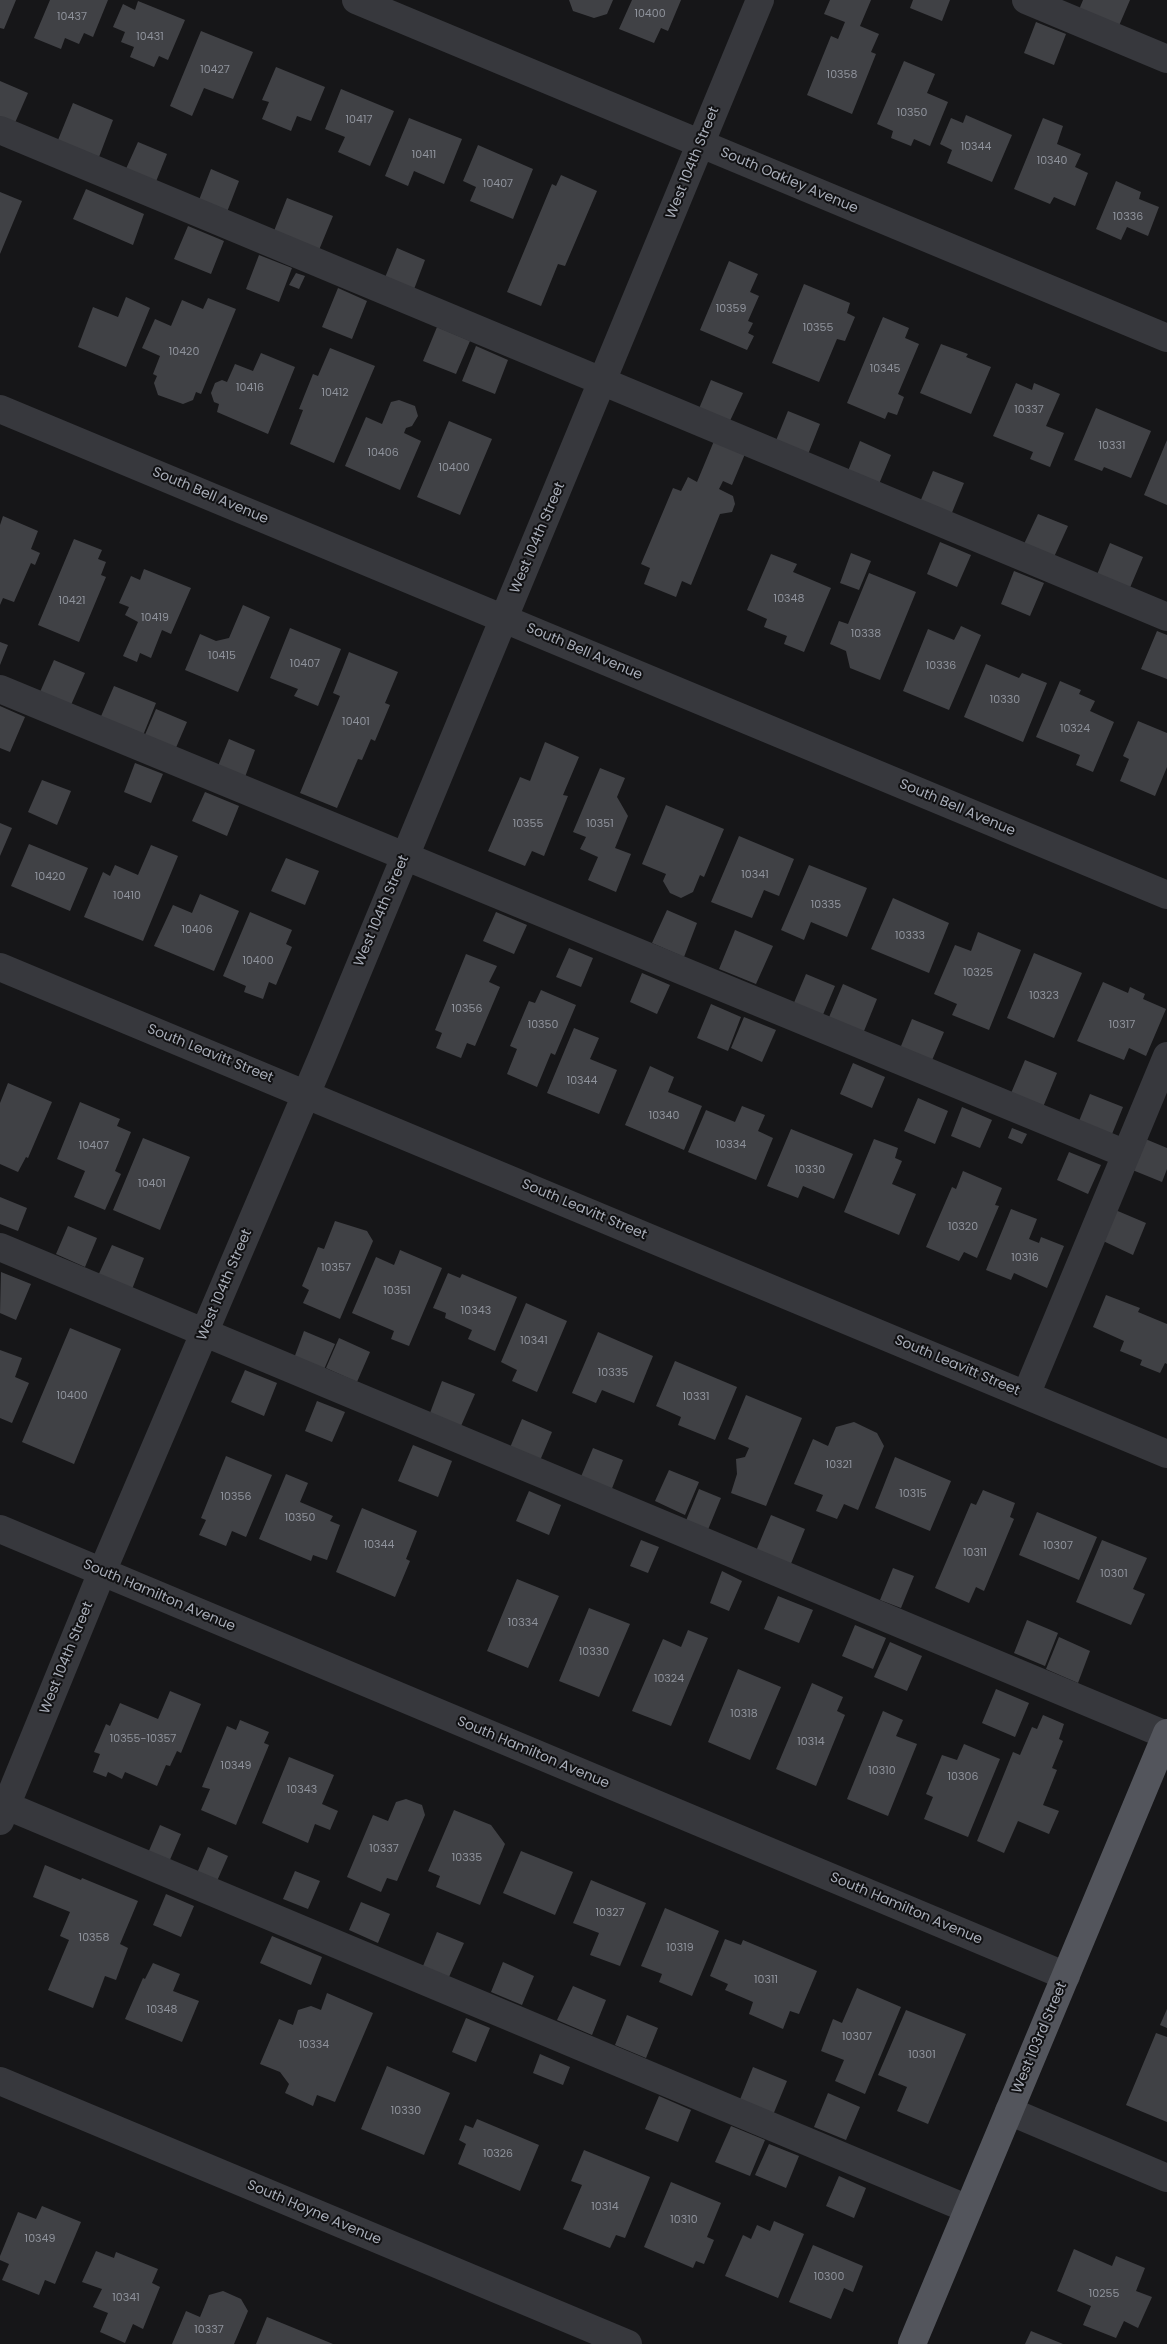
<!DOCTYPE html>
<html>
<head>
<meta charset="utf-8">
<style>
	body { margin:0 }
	canvas { display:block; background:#161618 }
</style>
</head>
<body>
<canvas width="1167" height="2344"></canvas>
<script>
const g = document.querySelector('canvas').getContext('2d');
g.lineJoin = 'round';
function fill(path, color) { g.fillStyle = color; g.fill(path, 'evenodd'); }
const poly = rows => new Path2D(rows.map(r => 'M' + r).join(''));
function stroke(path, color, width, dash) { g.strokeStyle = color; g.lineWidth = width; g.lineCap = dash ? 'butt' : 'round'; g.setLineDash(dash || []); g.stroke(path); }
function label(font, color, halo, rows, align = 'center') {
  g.font = font + ' Poppins,sans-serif'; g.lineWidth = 4; g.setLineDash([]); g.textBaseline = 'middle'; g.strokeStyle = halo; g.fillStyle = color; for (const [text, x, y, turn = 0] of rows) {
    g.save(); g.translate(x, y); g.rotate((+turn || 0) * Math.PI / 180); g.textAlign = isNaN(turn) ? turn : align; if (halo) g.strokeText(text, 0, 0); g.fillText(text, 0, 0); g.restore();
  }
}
const building = poly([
	[0,0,16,0,4,29,0,28],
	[50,0,108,0,93,37,84,33,79,44,65,38,61,49,34,38],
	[569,0,613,0,607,14,594,18,573,11],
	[632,0,681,0,668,31,661,28,654,43,619,29],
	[830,0,871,0,860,26,879,34,871,52,876,54,852,114,807,95,831,36,838,39,845,22,824,14],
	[913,0,950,0,942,21,910,8],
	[1083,0,1130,0,1118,28,1078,12],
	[138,1,185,20,168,60,159,56,154,67,130,57,134,47,121,42,125,32,113,27,123,4,135,10],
	[1036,22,1066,34,1054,65,1024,53],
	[201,31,253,52,233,99,204,88,192,116,170,106],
	[904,61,935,74,927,93,948,102,930,146,914,139,911,146,891,138,893,131,877,124],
	[276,67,325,87,311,121,297,116,291,131,262,119,269,102,262,100],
	[0,81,28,93,14,125,0,119],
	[341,89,394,111,370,166,338,152,345,137,325,129],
	[73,103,113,120,99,157,58,140],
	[966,115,1012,135,992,182,947,163,952,150,940,144,951,118,963,123],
	[409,118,462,139,444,184,414,171,408,186,385,176],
	[1043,118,1063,126,1057,144,1081,154,1075,167,1088,173,1075,206,1054,197,1050,204,1014,189],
	[138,142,167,154,155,184,125,171],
	[478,145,533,169,513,219,470,201,476,187,463,181],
	[211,169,239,181,227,212,199,200],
	[561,175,597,191,565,266,558,264,541,306,507,292,552,184,556,186],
	[1116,181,1141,192,1139,199,1159,207,1148,236,1127,227,1121,240,1096,229],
	[86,189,144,214,133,245,73,219],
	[0,192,22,201,0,254],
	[287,198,333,216,319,250,274,231],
	[188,226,224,241,211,274,174,259],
	[397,248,425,260,413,292,384,280],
	[259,255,292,268,279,302,246,289],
	[729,261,758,274,750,292,759,296,748,321,753,323,748,333,754,336,747,350,700,330],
	[296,273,305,276,299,289,289,285],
	[804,284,850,303,847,313,855,317,845,341,837,339,819,382,772,363],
	[338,288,367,301,352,339,322,327],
	[126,297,150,308,126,367,78,347,93,307,118,317],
	[208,298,236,309,201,394,196,392,193,400,183,404,158,395,154,383,157,376,153,374,160,356,142,348,155,319,171,326,182,300,203,309],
	[883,317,909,328,905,338,919,344,898,394,904,397,897,415,888,412,885,419,847,403],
	[437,327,470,341,456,374,423,361],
	[941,344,968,354,966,357,991,367,971,414,920,393],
	[476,346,508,360,495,394,462,381],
	[330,348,375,366,334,463,290,444,303,410,299,409,313,374,318,376],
	[261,353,295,367,268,434,217,412,219,404,214,402,211,393,215,383,222,380,227,382,235,364,253,371],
	[711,380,743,393,729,423,698,411],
	[1016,383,1032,390,1034,383,1060,394,1046,426,1064,433,1050,467,1030,459,1033,452,993,436],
	[399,400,415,406,418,416,412,426,406,428,404,433,421,441,400,490,345,466,366,417,382,424,391,402],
	[1096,408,1151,431,1131,478,1104,467,1102,471,1074,460],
	[788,411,820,424,807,457,775,443],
	[449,421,492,439,460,515,417,497],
	[1167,440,1167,505,1144,495],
	[714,441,745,454,732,485,723,481,719,489,733,496,735,504,732,512,720,514,691,585,682,581,676,597,644,584,650,568,641,564,673,488,681,491,688,477,697,482],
	[860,441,891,455,879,484,848,471],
	[933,471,964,483,951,515,920,502],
	[1038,514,1068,526,1054,557,1024,544],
	[3,516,38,531,31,549,40,553,35,565,31,563,14,602,3,598,0,605,0,525],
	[74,539,102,550,98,559,106,562,101,575,106,577,79,642,38,625],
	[940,542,971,555,957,587,927,574],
	[1110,543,1143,557,1129,590,1096,577],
	[851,553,871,561,859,590,840,583],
	[771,554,797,564,793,572,831,588,804,652,784,644,787,636,764,627,767,619,747,610],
	[144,569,191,588,171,634,162,630,151,658,140,653,137,662,123,656,138,622,125,615,129,607,119,603,131,576,140,580],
	[1014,571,1044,583,1030,616,1001,604],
	[869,573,916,592,880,680,850,668,846,651,830,644,839,621,848,624],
	[243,605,270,617,238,692,185,670,200,634,216,641,229,638],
	[961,626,981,635,949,710,903,691,928,629,954,640],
	[290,628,341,649,318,706,294,696,298,689,270,678],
	[1157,631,1167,635,1167,679,1141,669],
	[0,642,8,645,0,665],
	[349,652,398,672,385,703,390,705,375,741,371,739,362,760,358,759,337,808,300,793,340,696,333,693],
	[54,660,85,673,71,705,40,692],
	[986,664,1019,678,1022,673,1047,683,1023,742,964,717],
	[1060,681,1081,690,1079,694,1095,701,1090,711,1114,722,1093,772,1076,765,1080,755,1036,737],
	[114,686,156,703,142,738,99,721],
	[0,706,25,717,10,752,0,748],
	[156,709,187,722,175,750,144,737],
	[1138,721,1167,733,1167,767,1155,796,1120,781,1129,759,1123,756],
	[229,739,255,750,245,777,218,766],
	[545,742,579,757,563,795,568,796,544,856,532,851,525,866,488,851,520,777,530,781],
	[135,763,163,774,151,803,124,792],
	[600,768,625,778,617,797,628,816,615,848,631,854,616,892,588,880,598,857,580,849,586,837,573,832],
	[42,780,71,791,57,825,28,812],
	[205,792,239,806,227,836,192,821],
	[666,805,724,829,704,877,700,875,693,892,681,898,670,893,663,881,666,874,642,864],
	[0,823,12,828,0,856],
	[739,836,794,859,779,896,764,890,752,918,711,902],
	[29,844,88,868,70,911,11,886],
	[151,845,178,856,143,941,84,917,103,872,110,876,115,865,138,875],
	[286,858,319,871,305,905,271,891],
	[809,865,867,888,847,937,811,922,804,940,781,930],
	[200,894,239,911,214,971,154,946,173,905,192,913],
	[893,898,949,923,929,973,871,949],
	[667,910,697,923,684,957,652,943],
	[250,912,292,930,286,944,292,947,276,985,269,982,263,999,244,992,246,986,223,976],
	[496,912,527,925,514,954,483,941],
	[735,930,773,946,756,984,719,969],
	[978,932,1021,950,989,1030,952,1015,957,1004,934,994,955,945,971,951],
	[569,948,593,958,581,987,556,977],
	[1034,953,1082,973,1054,1038,1007,1018],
	[466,954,497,966,489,982,500,987,475,1046,467,1043,461,1058,436,1048,442,1033,435,1030],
	[642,973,670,985,657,1014,630,1002],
	[806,974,835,986,822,1017,793,1005],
	[1103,982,1128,993,1130,987,1145,994,1143,999,1166,1009,1146,1056,1129,1048,1124,1060,1077,1041],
	[843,984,877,999,862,1036,827,1022],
	[541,990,576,1005,555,1055,551,1053,537,1087,507,1074,517,1049,510,1046,529,1001,535,1003],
	[711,1004,741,1017,728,1051,697,1038],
	[744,1017,776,1030,762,1062,731,1048],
	[912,1019,944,1032,930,1065,899,1051],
	[574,1028,599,1038,590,1059,617,1070,599,1114,547,1093],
	[1025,1060,1057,1073,1041,1112,1009,1098],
	[853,1063,885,1077,872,1108,840,1094],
	[650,1066,674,1077,668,1092,702,1106,684,1150,625,1125],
	[8,1083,52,1102,28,1158,26,1157,18,1172,0,1164,0,1103],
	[1090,1094,1123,1107,1110,1139,1077,1126],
	[918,1098,948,1111,935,1144,904,1131],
	[80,1102,120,1119,117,1126,131,1132,115,1171,121,1174,105,1210,74,1197,85,1171,57,1159],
	[742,1106,765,1115,758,1131,773,1138,756,1180,688,1152,706,1110,735,1122],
	[962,1107,992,1120,980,1148,951,1136],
	[1012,1128,1027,1134,1022,1144,1008,1138],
	[791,1129,853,1154,834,1199,803,1186,798,1198,767,1186],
	[143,1138,190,1157,160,1230,113,1210],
	[1143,1138,1167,1148,1167,1169,1162,1182,1130,1169],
	[874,1139,898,1148,895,1158,902,1161,892,1184,916,1194,899,1235,844,1212],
	[1069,1152,1101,1165,1088,1194,1057,1180],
	[963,1171,1002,1188,995,1205,999,1206,977,1258,964,1252,959,1261,926,1247,952,1187,956,1189],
	[0,1197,27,1208,18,1231,0,1224],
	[1011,1209,1037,1219,1029,1239,1039,1243,1041,1237,1064,1246,1047,1288,1014,1273,1011,1280,986,1270],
	[1113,1209,1146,1223,1133,1255,1101,1240],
	[335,1221,367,1231,373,1241,340,1319,303,1303,309,1290,302,1286,318,1247,324,1249],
	[68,1226,97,1238,85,1267,56,1254],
	[112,1245,144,1258,131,1292,97,1278],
	[400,1250,442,1268,409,1346,391,1339,394,1331,352,1313,376,1257,394,1265],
	[1,1272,31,1284,16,1320,0,1313],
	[448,1273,460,1278,462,1274,517,1297,495,1351,468,1339,472,1330,445,1318,446,1313,433,1308],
	[1106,1295,1140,1308,1138,1312,1167,1324,1167,1364,1165,1363,1160,1373,1140,1365,1142,1360,1120,1351,1124,1341,1093,1327],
	[526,1303,567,1321,537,1392,512,1381,517,1370,501,1362],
	[70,1328,121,1349,74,1464,22,1442],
	[304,1331,335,1344,322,1374,293,1361],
	[598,1332,653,1356,634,1403,602,1390,596,1403,572,1393],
	[339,1338,370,1352,357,1382,326,1368],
	[0,1350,22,1358,15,1377,29,1383,12,1423,0,1418],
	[675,1361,737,1387,715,1440,678,1425,681,1417,656,1406],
	[245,1370,277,1383,264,1416,231,1402],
	[442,1381,475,1394,461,1426,430,1413],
	[746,1395,802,1418,766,1506,731,1493,737,1474,736,1459,745,1457,749,1448,728,1439],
	[317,1401,345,1412,332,1442,305,1431],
	[522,1419,552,1432,539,1463,509,1450],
	[854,1422,877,1433,884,1446,858,1510,844,1504,837,1519,816,1511,823,1495,794,1484,813,1439,828,1446,836,1427],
	[413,1445,452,1461,438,1497,398,1481],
	[593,1448,623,1460,611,1491,580,1479],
	[226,1456,272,1475,246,1537,232,1531,226,1546,199,1535,206,1520,201,1518],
	[895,1457,951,1481,930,1531,875,1508],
	[669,1470,699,1482,685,1515,655,1501],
	[286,1474,308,1483,300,1502,333,1516,330,1521,340,1525,327,1560,313,1555,311,1561,259,1539],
	[699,1489,721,1498,707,1532,685,1523],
	[983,1490,1015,1503,1010,1517,1014,1519,984,1591,976,1587,969,1603,935,1588,971,1503,976,1505],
	[529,1491,561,1505,549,1535,516,1521],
	[362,1508,417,1531,406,1559,410,1561,395,1597,336,1572],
	[1037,1512,1097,1537,1079,1580,1019,1555],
	[771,1515,805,1529,790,1566,756,1551],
	[641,1540,659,1547,648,1573,630,1566],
	[1102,1540,1147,1558,1133,1589,1145,1594,1131,1625,1076,1602],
	[893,1568,914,1576,901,1608,880,1600],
	[722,1571,742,1581,729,1611,710,1603],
	[517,1579,559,1596,528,1668,487,1651],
	[778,1596,813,1610,799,1643,764,1629],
	[589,1608,630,1624,599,1697,559,1681],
	[1027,1620,1058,1633,1045,1666,1014,1653],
	[855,1625,886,1638,873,1669,842,1656],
	[688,1630,708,1638,671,1726,632,1711,663,1639,681,1647],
	[1059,1637,1090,1651,1078,1683,1046,1669],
	[890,1642,922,1656,907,1691,874,1677],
	[738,1669,781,1687,750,1760,708,1742],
	[812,1683,843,1697,837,1711,845,1715,816,1786,776,1769],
	[996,1689,1029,1703,1015,1737,982,1723],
	[170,1691,201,1704,181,1753,177,1751,170,1766,166,1765,157,1786,125,1772,122,1779,108,1772,106,1777,93,1772,100,1754,94,1752,106,1724,110,1726,120,1703,158,1719],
	[883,1711,903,1720,896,1736,917,1744,888,1816,847,1799],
	[1043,1715,1064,1724,1059,1739,1063,1741,1052,1768,1057,1770,1043,1805,1059,1811,1049,1834,1018,1821,1004,1853,977,1841,1013,1752,1020,1755,1032,1727,1037,1729],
	[240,1720,269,1732,264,1743,269,1745,236,1825,201,1810,210,1789,202,1787,227,1726,236,1730],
	[964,1744,1000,1759,968,1837,924,1819,933,1797,926,1794,942,1755,957,1760],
	[289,1757,334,1775,322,1804,338,1811,330,1830,315,1824,308,1843,262,1823],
	[406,1799,422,1805,425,1815,397,1881,387,1878,381,1892,347,1877,373,1815,388,1821,396,1802],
	[454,1810,491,1825,505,1844,480,1905,436,1887,440,1876,428,1871],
	[160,1825,181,1834,169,1862,148,1853],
	[208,1847,228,1856,217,1881,197,1873],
	[521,1851,573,1872,555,1915,503,1893],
	[45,1865,81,1880,82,1878,138,1901,120,1944,128,1948,116,1980,105,1976,93,2008,48,1990,69,1940,60,1936,70,1912,33,1897],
	[295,1871,320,1881,308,1909,283,1899],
	[591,1880,646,1903,620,1966,590,1955,599,1933,573,1923],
	[166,1894,194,1906,181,1937,153,1925],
	[361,1902,390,1914,378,1943,349,1930],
	[665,1908,719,1931,692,1996,659,1982,662,1974,641,1966],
	[437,1932,464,1943,449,1977,423,1966],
	[272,1936,322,1957,311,1985,260,1963],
	[725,1939,741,1945,743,1940,817,1971,799,2014,790,2011,783,2029,749,2014,753,2002,725,1990,728,1984,710,1976],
	[503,1962,534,1976,522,2005,491,1992],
	[153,1963,180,1974,173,1991,199,2001,182,2042,125,2019,143,1978,145,1979],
	[573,1986,606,2000,592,2035,557,2020],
	[857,1988,901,2007,865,2094,835,2081,844,2060,821,2051,833,2019,842,2023],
	[327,1993,373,2013,335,2102,317,2095,313,2106,285,2093,289,2084,280,2072,260,2064,279,2019,293,2025,298,2010,311,2006,321,2010],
	[1167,2009,1167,2028,1160,2025],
	[906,2010,966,2034,928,2124,897,2111,907,2087,878,2075],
	[627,2015,658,2028,646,2058,615,2045],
	[466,2018,490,2028,476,2062,452,2052],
	[1156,2033,1167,2037,1167,2122,1126,2105],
	[540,2054,570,2067,563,2085,533,2073],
	[387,2066,450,2093,424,2155,361,2129],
	[753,2067,787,2081,773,2115,739,2102],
	[828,2093,860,2107,846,2140,814,2127],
	[659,2096,691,2110,678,2142,645,2129],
	[477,2119,539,2145,520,2191,458,2164,466,2144,459,2140,465,2125,473,2128],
	[731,2126,765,2140,750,2176,715,2162],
	[769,2144,799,2156,786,2188,755,2175],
	[584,2150,650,2177,625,2238,616,2235,610,2248,563,2229,582,2185,571,2181],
	[839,2176,866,2188,854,2218,826,2206],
	[671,2182,721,2203,707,2237,714,2240,704,2264,696,2261,693,2268,644,2247],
	[42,2206,81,2222,55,2284,45,2280,39,2295,2,2280,9,2264,0,2260,0,2256,18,2212,36,2219],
	[774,2221,804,2234,778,2298,725,2276,743,2235,751,2239,757,2225,770,2231],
	[813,2245,863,2266,853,2292,844,2288,831,2319,789,2302],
	[1074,2249,1112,2266,1116,2256,1145,2268,1136,2291,1152,2297,1138,2328,1124,2321,1116,2338,1083,2325,1091,2306,1057,2291],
	[96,2251,114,2258,116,2252,158,2269,152,2283,160,2287,143,2329,133,2324,125,2343,100,2332,108,2313,93,2307,102,2289,82,2282],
	[223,2291,241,2299,248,2311,234,2344,172,2344,186,2311,200,2317,209,2295],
	[267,2317,333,2344,256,2344],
	[1031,2331,1063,2344,1025,2344]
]);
const minor = poly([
	[356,0,1167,338],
	[1026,0,1167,59],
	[0,130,1167,617],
	[0,409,1167,895],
	[0,689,1126,1154],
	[0,967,1167,1454],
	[0,1247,1166,1735],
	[1026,1395,1167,1056],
	[0,1529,1066,1976],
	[0,1803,968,2209],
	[0,1821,102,1572,322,1057,760,0],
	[0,2081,628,2344],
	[1009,2111,1167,2178]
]);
const major = poly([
	[912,2344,1167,1733]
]);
const numberNames = [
	["10400",650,14],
	["10437",72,17],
	["10431",150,37],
	["10427",215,70],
	["10358",842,75],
	["10350",912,113],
	["10417",359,120],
	["10344",976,147],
	["10411",424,155],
	["10340",1052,161],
	["10407",498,184],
	["10336",1128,217],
	["10359",731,309],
	["10355",818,328],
	["10420",184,352],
	["10345",885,369],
	["10416",250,388],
	["10412",335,393],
	["10337",1029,410],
	["10331",1112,446],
	["10406",383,453],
	["10400",454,468],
	["10348",789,599],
	["10421",72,601],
	["10419",155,618],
	["10338",866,634],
	["10415",222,656],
	["10407",305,664],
	["10336",941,666],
	["10330",1005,700],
	["10401",356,722],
	["10324",1075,729],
	["10355",528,824],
	["10351",600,824],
	["10341",755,875],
	["10420",50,877],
	["10410",127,896],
	["10335",826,905],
	["10406",197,930],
	["10333",910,936],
	["10400",258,961],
	["10325",978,973],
	["10323",1044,996],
	["10356",467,1009],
	["10350",543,1025],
	["10317",1122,1025],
	["10344",582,1081],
	["10340",664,1116],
	["10334",731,1145],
	["10407",94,1146],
	["10330",810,1170],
	["10401",152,1184],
	["10320",963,1227],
	["10316",1025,1258],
	["10357",336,1268],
	["10351",397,1291],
	["10343",476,1311],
	["10341",534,1341],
	["10335",613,1373],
	["10400",72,1396],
	["10331",696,1397],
	["10321",839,1465],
	["10315",913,1494],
	["10356",236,1497],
	["10350",300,1518],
	["10344",379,1545],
	["10307",1058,1546],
	["10311",975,1553],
	["10301",1114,1574],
	["10334",523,1623],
	["10330",594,1652],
	["10324",669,1679],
	["10318",744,1714],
	["10355-10357",143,1739],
	["10314",811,1742],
	["10349",236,1766],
	["10310",882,1771],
	["10306",963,1777],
	["10343",302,1790],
	["10337",384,1849],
	["10335",467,1858],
	["10327",610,1913],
	["10358",94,1938],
	["10319",680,1948],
	["10311",766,1980],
	["10348",162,2010],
	["10307",857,2037],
	["10334",314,2045],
	["10301",922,2055],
	["10330",406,2111],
	["10326",498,2154],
	["10314",605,2207],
	["10310",684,2220],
	["10349",40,2239],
	["10300",829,2277],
	["10255",1104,2294],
	["10341",126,2298],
	["10337",209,2330]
];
const streetNames = [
	["West 104th Street",693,163,-68],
	["South Oakley Avenue",789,181,23],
	["South Bell Avenue",210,496,23],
	["West 104th Street",538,538,-67],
	["South Bell Avenue",584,652,23],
	["South Bell Avenue",957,808,23],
	["West 104th Street",382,911,-67],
	["South Leavitt Street",210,1054,22],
	["South Leavitt Street",584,1210,23],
	["West 104th Street",225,1285,-67],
	["South Leavitt Street",957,1366,23],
	["South Hamilton Avenue",159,1596,23],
	["West 104th Street",67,1658,-68],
	["South Hamilton Avenue",533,1753,23],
	["South Hamilton Avenue",906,1909,23],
	["West 103rd Street",1040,2038,-67],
	["South Hoyne Avenue",314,2213,23]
];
fill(building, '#404145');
stroke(minor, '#37383d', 28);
stroke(major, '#53555c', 28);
label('11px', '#8e929b', null, numberNames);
label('14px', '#a8adb8', '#111113', streetNames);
</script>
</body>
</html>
